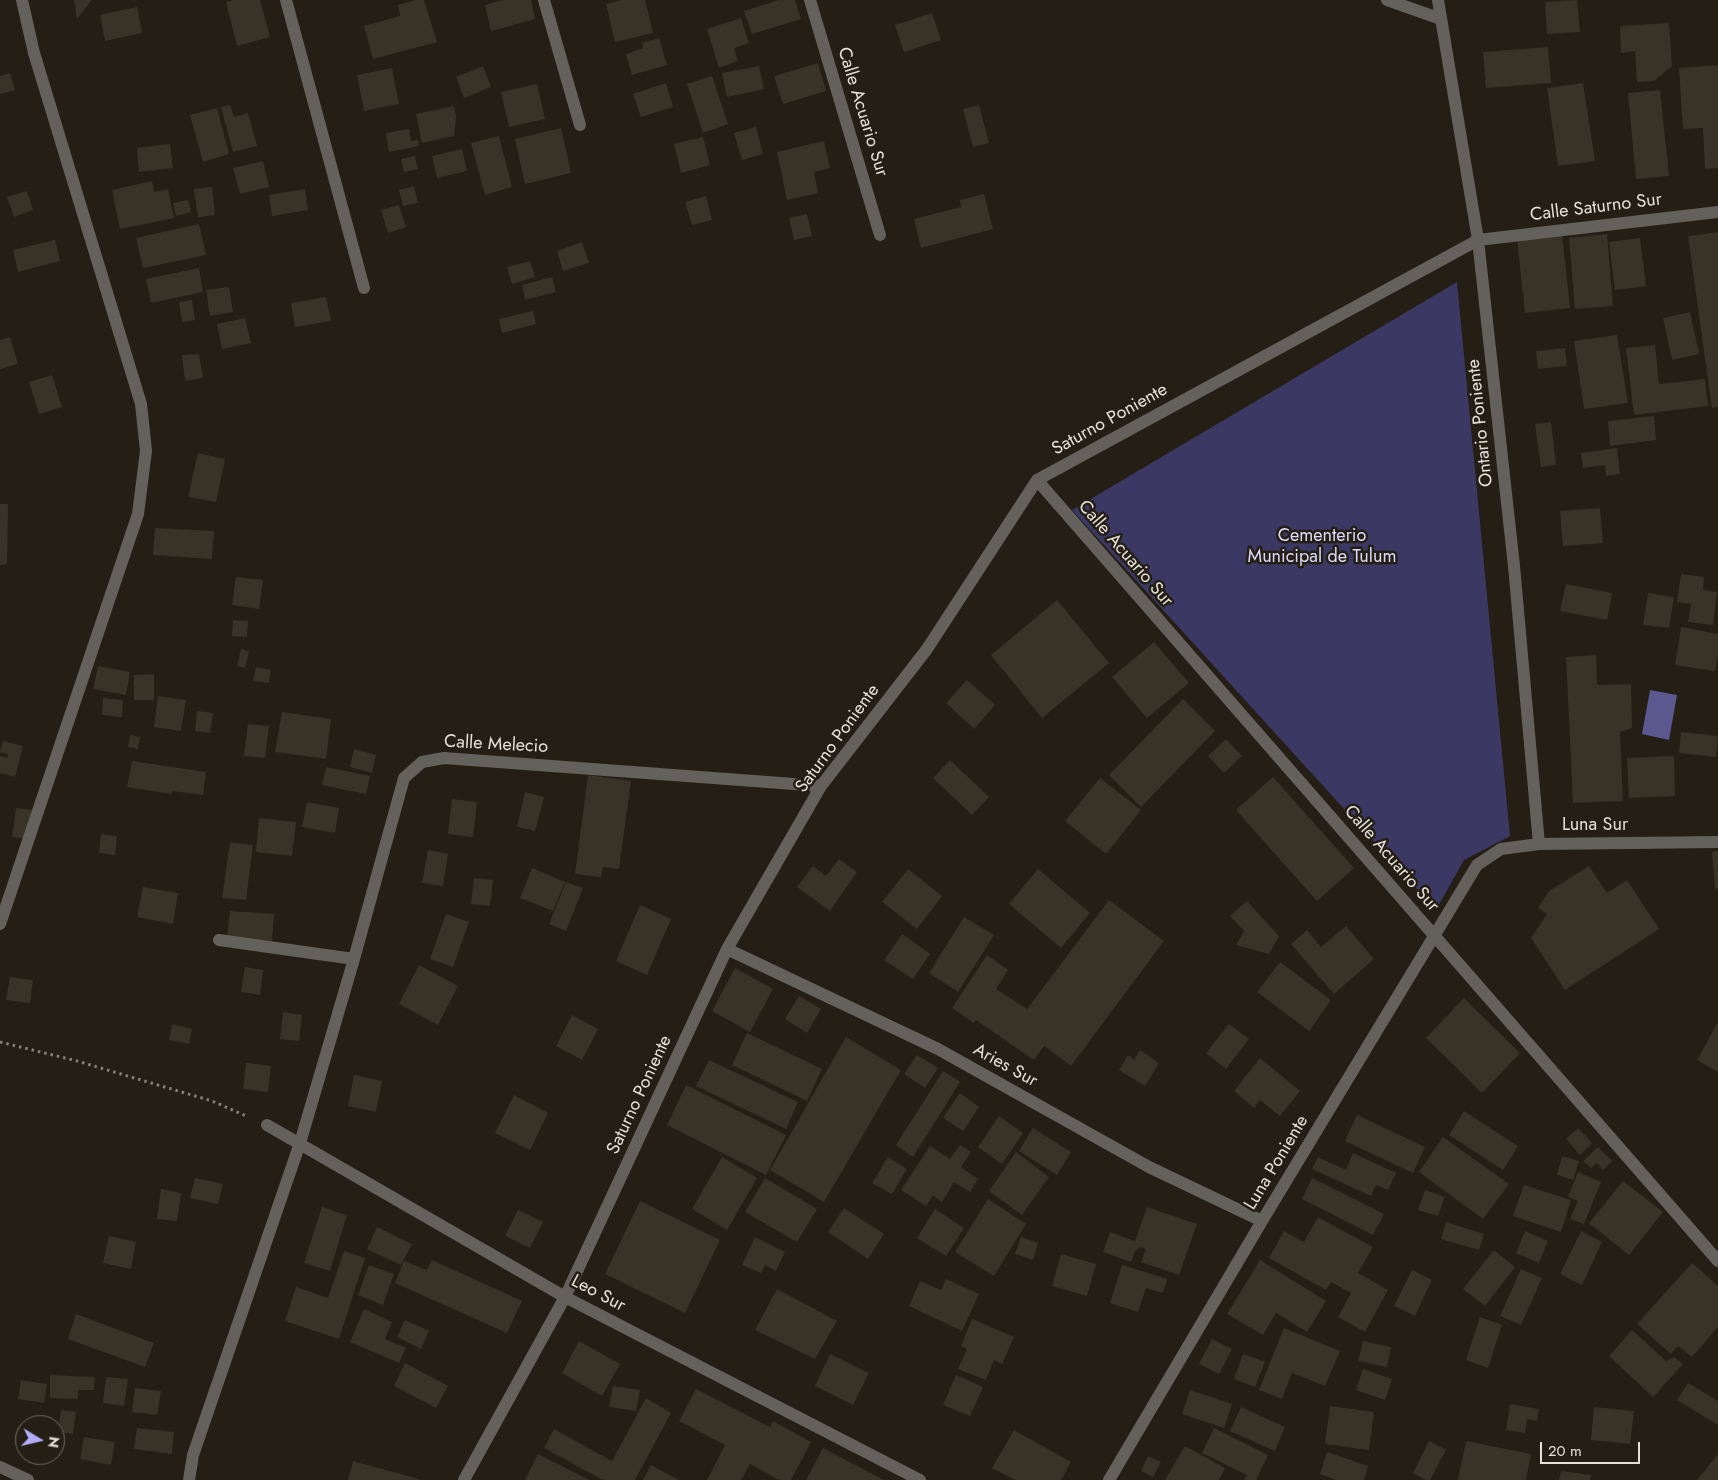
<!DOCTYPE html>
<html>
<head>
<meta charset="utf-8">
<style>
	body { margin:0 }
	#map { position:relative; width:1718px; height:1480px; overflow:hidden; background:#241e14; font-family:Jost,sans-serif }
	canvas { display:block }
	.north { position:absolute; left:15px; top:1415px; width:50px; height:50px; box-sizing:border-box; background:#241e14; border:1px solid #716c63; border-radius:50%; rotate:99deg; font-size:14px; font-weight:700; line-height:20px; text-align:center; color:#e5e1da }
	.north::after { content:''; display:block; margin:auto; width:18px; height:22px; background:#b0aefa; clip-path:polygon(50% 0,100% 100%,50% 72%,0 100%) }
	.scale { position:absolute; left:1540px; top:1442px; width:100px; height:22px; box-sizing:border-box; border:2px solid #e5e1da; border-top:0; padding-left:6px; font-size:15px; line-height:18px; white-space:nowrap; color:#e5e1da; -webkit-text-stroke:4px #241e14; paint-order:stroke }
</style>
</head>
<body>
<div id="map">
<canvas width="1718" height="1480"></canvas>
<div class="north">N</div>
<div class="scale">20 m</div>
</div>
<script>
const g = document.querySelector('canvas').getContext('2d');
g.lineJoin = 'round';
function fill(path, color) { g.fillStyle = color; g.fill(path, 'evenodd'); }
const poly = rows => new Path2D(rows.map(r => 'M' + r).join(''));
function stroke(path, color, width, dash) { g.strokeStyle = color; g.lineWidth = width; g.lineCap = dash ? 'butt' : 'round'; g.setLineDash(dash || []); g.stroke(path); }
function label(font, color, halo, rows, align = 'center') {
  g.font = font + ' Jost,sans-serif'; g.lineWidth = 5; g.setLineDash([]); g.textBaseline = 'middle'; g.strokeStyle = halo; g.fillStyle = color; for (const [text, x, y, turn = 0] of rows) {
    g.save(); g.translate(x, y); g.rotate((+turn || 0) * Math.PI / 180); g.textAlign = isNaN(turn) ? turn : align; if (halo) g.strokeText(text, 0, 0); g.fillText(text, 0, 0); g.restore();
  }
}
const green = poly([
	[1457,282,1510,836,1464,860,1436,910,1072,510]
]);
const water = poly([
	[1650,690,1677,695,1669,740,1642,734]
]);
const building = poly([
	[74,0,92,0,77,19],
	[233,0,260,0,270,37,237,46,226,2],
	[416,0,424,0,437,42,373,59,364,26,400,16,398,5],
	[503,0,531,0,535,19,491,31,485,5],
	[622,0,645,0,653,33,615,42,606,4],
	[779,0,795,0,801,19,752,34,744,11],
	[1577,0,1580,32,1547,34,1545,2],
	[137,7,142,33,105,41,100,15],
	[932,13,941,40,904,52,895,25],
	[741,18,749,43,734,48,738,61,719,68,707,29],
	[1669,23,1672,66,1654,81,1637,82,1635,51,1621,53,1620,26],
	[659,38,667,65,632,75,626,54,643,48,642,43],
	[1548,47,1551,83,1486,88,1483,52],
	[818,63,826,91,783,104,774,76],
	[1718,65,1718,168,1705,169,1703,128,1683,129,1679,68],
	[483,66,491,87,464,98,456,77],
	[759,66,764,89,727,97,722,73],
	[392,68,399,104,364,111,357,75],
	[10,73,15,90,0,94,0,76],
	[712,76,728,124,703,133,687,84],
	[666,83,673,107,641,117,633,94],
	[1583,83,1595,161,1558,166,1547,88],
	[537,84,545,119,509,127,501,92],
	[1660,90,1669,176,1636,179,1628,93],
	[230,105,234,117,248,113,257,146,233,152,221,107],
	[979,105,989,143,973,147,963,109],
	[454,106,456,117,454,136,422,143,416,114],
	[217,108,229,154,203,162,190,115],
	[756,127,763,154,742,160,734,133],
	[561,128,571,173,525,184,515,139],
	[409,129,411,141,418,140,419,146,389,152,386,133],
	[499,136,512,187,485,195,471,143],
	[703,137,710,165,681,173,674,144],
	[824,141,830,168,814,172,818,193,787,200,777,152],
	[170,144,173,168,139,172,137,148],
	[462,149,467,171,437,178,432,156],
	[415,156,418,169,404,172,401,159],
	[263,161,269,187,240,194,233,168],
	[152,181,154,192,168,189,174,218,120,229,112,190],
	[414,186,418,203,403,206,399,190],
	[212,187,215,215,198,217,194,189],
	[305,189,308,210,272,216,269,195],
	[27,191,33,210,14,217,7,197],
	[984,194,993,229,921,248,914,219,961,207,960,200],
	[706,196,712,220,692,225,685,202],
	[188,200,191,212,176,216,173,203],
	[399,205,406,227,388,233,381,210],
	[807,214,812,236,794,240,789,218],
	[199,224,206,255,143,268,136,238],
	[1718,232,1718,407,1712,408,1688,236],
	[1562,234,1570,308,1525,313,1517,239],
	[1607,234,1613,306,1575,309,1569,238],
	[1640,238,1646,286,1615,290,1609,242],
	[55,240,60,261,18,272,13,250],
	[582,242,589,263,563,271,557,251],
	[530,261,535,277,512,284,507,267],
	[199,268,203,292,151,303,146,279],
	[552,277,556,292,525,300,522,285],
	[229,287,233,312,210,316,206,290],
	[326,297,331,321,295,327,291,303],
	[192,300,195,320,182,322,179,302],
	[533,311,536,324,502,333,499,319],
	[1690,312,1699,354,1672,360,1663,318],
	[245,318,251,343,222,349,217,324],
	[1617,335,1628,403,1584,409,1574,341],
	[10,337,18,364,0,369,0,340],
	[1655,345,1659,384,1705,379,1708,406,1634,415,1626,348],
	[1565,348,1567,366,1538,369,1536,351],
	[199,354,203,378,185,381,182,355],
	[52,375,62,407,39,414,29,382],
	[1654,416,1656,440,1610,446,1608,421],
	[1551,422,1556,465,1541,467,1535,424],
	[1617,448,1620,474,1606,476,1605,465,1583,468,1581,453],
	[198,453,225,459,216,502,188,497],
	[0,504,8,504,7,564,0,565],
	[1600,508,1603,543,1563,546,1560,511],
	[155,528,214,531,212,559,153,555],
	[1681,574,1704,577,1703,590,1717,592,1713,625,1688,622,1691,604,1677,602],
	[236,577,263,580,259,609,232,605],
	[1566,584,1612,593,1607,620,1560,611],
	[1648,593,1674,597,1669,628,1643,625],
	[1057,600,1109,663,1042,718,991,655],
	[233,620,248,621,247,637,232,636],
	[1681,627,1718,634,1718,654,1715,671,1675,665],
	[1154,642,1189,683,1147,718,1112,677],
	[241,649,249,651,245,668,237,666],
	[1596,655,1597,685,1631,684,1632,728,1620,732,1623,801,1573,803,1566,657],
	[98,666,130,672,126,695,93,689],
	[256,667,271,670,269,683,253,681],
	[154,674,154,700,134,700,134,675],
	[967,680,995,705,974,729,946,703],
	[158,696,186,700,181,731,154,727],
	[103,698,123,700,122,717,102,715],
	[1183,699,1215,731,1141,807,1109,775],
	[197,711,213,713,210,733,195,731],
	[282,712,331,719,326,759,275,752],
	[248,724,269,726,265,758,244,756],
	[1681,732,1718,736,1716,757,1679,753],
	[130,735,140,737,138,749,128,747],
	[1226,739,1242,756,1224,773,1208,756],
	[3,741,23,746,15,777,0,773,0,756,7,758,8,754,0,752],
	[354,749,376,755,372,773,350,767],
	[1674,756,1675,796,1629,798,1627,758],
	[950,760,989,797,972,815,933,778],
	[132,761,206,772,203,795,172,791,172,794,127,787],
	[326,767,370,776,366,794,322,785],
	[588,775,631,781,619,869,603,867,601,877,575,874],
	[1273,777,1354,868,1317,901,1236,810],
	[1100,778,1141,810,1106,854,1065,821],
	[525,792,544,797,535,831,517,827],
	[452,799,477,802,473,837,448,834],
	[307,802,339,808,335,833,302,827],
	[16,808,32,810,29,839,12,837],
	[259,818,296,822,292,856,256,852],
	[101,834,117,836,115,855,99,853],
	[230,842,253,845,246,900,222,898],
	[428,850,448,854,443,886,422,883],
	[1718,851,1718,888,1715,889,1712,852],
	[839,859,857,872,830,911,797,887,813,866,826,876],
	[1589,866,1607,893,1627,880,1659,929,1565,990,1531,938,1547,914,1538,908,1549,891],
	[532,868,565,882,553,911,520,898],
	[908,869,942,896,917,929,882,902],
	[1038,869,1090,913,1061,948,1009,904],
	[474,878,493,880,490,906,471,904],
	[566,882,583,888,566,931,549,924],
	[143,887,178,893,173,924,137,917],
	[1109,900,1164,941,1071,1066,1044,1046,1034,1060,976,1020,974,1023,952,1008,987,955,1008,970,996,989,1027,1009],
	[1247,901,1279,936,1269,954,1236,945,1244,931,1230,916],
	[640,905,671,919,647,975,616,961],
	[230,911,274,914,272,941,227,937],
	[446,914,469,922,453,967,430,959],
	[964,917,994,935,958,992,929,973],
	[1346,926,1374,959,1334,994,1291,944,1307,930,1321,947],
	[902,934,930,954,913,979,884,960],
	[1280,962,1331,1000,1309,1031,1257,992],
	[419,965,458,986,438,1025,399,1004],
	[245,967,263,970,260,995,241,992],
	[735,968,773,989,750,1032,712,1011],
	[10,977,33,980,30,1003,6,1000],
	[799,996,821,1009,807,1033,785,1019],
	[1464,998,1520,1053,1482,1093,1426,1038],
	[283,1012,302,1015,299,1041,280,1039],
	[572,1015,598,1029,582,1060,556,1046],
	[1718,1022,1718,1072,1697,1060],
	[172,1024,192,1029,189,1044,169,1040],
	[1229,1024,1249,1039,1226,1069,1206,1053],
	[747,1033,822,1069,807,1101,732,1065],
	[846,1037,901,1070,824,1202,770,1170],
	[1140,1050,1159,1063,1145,1086,1119,1070,1128,1055,1134,1060],
	[917,1055,938,1068,925,1088,904,1074],
	[1260,1058,1300,1091,1280,1116,1260,1100,1254,1108,1234,1091],
	[709,1060,798,1102,786,1129,696,1086],
	[246,1063,271,1066,268,1092,243,1089],
	[943,1071,960,1082,913,1157,896,1145],
	[354,1075,382,1081,376,1112,348,1106],
	[686,1085,786,1135,766,1175,667,1125],
	[960,1093,979,1107,963,1131,943,1118],
	[514,1095,548,1113,530,1150,495,1133],
	[1464,1111,1518,1146,1503,1170,1449,1135],
	[1357,1115,1425,1147,1413,1173,1345,1141],
	[999,1116,1023,1133,1002,1164,978,1147],
	[1033,1128,1071,1152,1057,1175,1019,1151],
	[1578,1128,1592,1143,1580,1155,1566,1139],
	[1443,1137,1509,1184,1483,1219,1419,1172],
	[960,1145,971,1152,961,1167,978,1179,970,1192,954,1182,942,1202,933,1195,926,1206,901,1190,930,1146,950,1159],
	[1598,1147,1612,1161,1603,1170,1597,1163,1591,1168,1583,1161],
	[1016,1152,1049,1177,1022,1215,989,1191],
	[1353,1153,1396,1173,1388,1190,1376,1185,1371,1196,1312,1169,1318,1157,1346,1170],
	[1562,1156,1579,1161,1573,1180,1557,1175],
	[722,1157,757,1178,727,1230,692,1209],
	[888,1157,907,1169,892,1194,872,1183],
	[1578,1172,1601,1182,1584,1224,1570,1219,1578,1201,1568,1197],
	[195,1178,223,1184,218,1204,190,1198],
	[765,1178,817,1209,797,1242,745,1212],
	[1312,1178,1384,1214,1373,1235,1302,1199],
	[1623,1181,1663,1212,1629,1255,1589,1223],
	[1524,1185,1571,1200,1561,1232,1513,1216],
	[161,1189,181,1193,177,1221,157,1219],
	[1425,1190,1445,1197,1438,1216,1418,1210],
	[988,1199,1026,1224,994,1276,955,1252],
	[640,1201,720,1240,685,1313,605,1274],
	[322,1207,347,1215,330,1271,304,1263],
	[1147,1207,1197,1224,1179,1275,1141,1262,1146,1249,1141,1247,1135,1251,1131,1262,1103,1252,1110,1232,1135,1241],
	[844,1208,884,1234,868,1259,828,1232],
	[935,1209,964,1228,946,1256,917,1238],
	[518,1210,543,1222,530,1248,505,1236],
	[1318,1217,1373,1247,1358,1273,1388,1290,1365,1332,1338,1317,1351,1293,1331,1282,1326,1290,1269,1258,1284,1231,1304,1242],
	[1446,1222,1484,1234,1479,1250,1441,1239],
	[377,1227,412,1244,401,1265,367,1249],
	[1525,1231,1548,1241,1539,1263,1516,1253],
	[1581,1231,1602,1242,1582,1285,1560,1274],
	[109,1236,136,1242,131,1269,103,1263],
	[755,1237,785,1252,776,1271,765,1265,761,1273,742,1265],
	[1021,1237,1038,1243,1033,1260,1015,1254],
	[1494,1250,1515,1267,1485,1306,1463,1289],
	[344,1251,365,1258,339,1339,285,1321,296,1287,328,1298],
	[1061,1254,1096,1264,1087,1296,1052,1286],
	[432,1260,522,1301,507,1333,395,1283,404,1261,427,1270],
	[1260,1260,1326,1301,1307,1332,1276,1313,1263,1335,1227,1314],
	[1692,1263,1718,1286,1718,1327,1692,1357,1678,1346,1671,1354,1637,1324],
	[369,1265,394,1274,383,1305,358,1295],
	[1122,1265,1167,1279,1163,1293,1146,1288,1138,1312,1110,1303],
	[1521,1269,1542,1278,1521,1325,1500,1316],
	[1412,1270,1432,1280,1415,1316,1394,1306],
	[946,1279,979,1294,962,1331,909,1306,920,1281,941,1290],
	[777,1289,837,1321,815,1359,755,1330],
	[364,1309,392,1322,385,1339,406,1348,399,1363,350,1342],
	[76,1314,154,1343,145,1367,68,1339],
	[1480,1317,1502,1325,1488,1368,1466,1360],
	[972,1319,1014,1337,1002,1364,994,1360,986,1380,958,1369,967,1349,961,1346],
	[405,1320,429,1331,421,1349,397,1337],
	[1284,1328,1340,1351,1325,1386,1292,1373,1282,1399,1259,1390],
	[1632,1330,1666,1361,1674,1357,1683,1364,1653,1397,1609,1356],
	[1212,1339,1232,1349,1219,1374,1199,1364],
	[579,1341,620,1364,602,1396,562,1373],
	[1363,1341,1391,1347,1387,1367,1358,1361],
	[830,1354,869,1373,853,1405,815,1386],
	[1243,1354,1265,1362,1255,1387,1234,1379],
	[405,1363,448,1386,436,1408,394,1386],
	[1363,1369,1392,1379,1385,1400,1356,1390],
	[50,1375,95,1377,94,1390,78,1390,78,1399,50,1398],
	[956,1375,983,1387,970,1416,943,1405],
	[106,1377,128,1379,124,1406,103,1403],
	[21,1380,47,1384,44,1403,18,1399],
	[1688,1383,1718,1401,1718,1425,1677,1400],
	[613,1386,640,1390,636,1411,609,1407],
	[135,1388,161,1391,157,1415,132,1412],
	[696,1389,770,1427,773,1421,811,1442,791,1480,779,1480,750,1464,741,1480,707,1480,725,1445,679,1421],
	[1190,1390,1232,1404,1224,1428,1182,1414],
	[646,1398,671,1413,635,1480,603,1480,544,1448,554,1429,612,1461],
	[1510,1404,1539,1409,1537,1421,1527,1419,1525,1433,1506,1430],
	[1330,1406,1374,1412,1369,1450,1325,1444],
	[1241,1407,1285,1427,1275,1451,1230,1431],
	[1594,1407,1634,1411,1630,1444,1591,1440],
	[61,1410,76,1412,73,1434,58,1432],
	[137,1428,174,1432,172,1454,134,1449],
	[1214,1428,1268,1455,1256,1480,1244,1480,1247,1475,1202,1453],
	[1014,1430,1071,1462,1061,1480,1015,1480,992,1468],
	[84,1437,115,1442,111,1465,80,1459],
	[1429,1441,1446,1450,1430,1480,1426,1480,1413,1473],
	[1466,1441,1531,1454,1526,1480,1458,1480],
	[1185,1446,1225,1468,1219,1480,1165,1480],
	[823,1448,884,1480,806,1480],
	[1327,1452,1368,1466,1364,1480,1336,1480,1320,1474],
	[538,1454,589,1480,525,1480],
	[1718,1454,1718,1480,1697,1480],
	[1148,1456,1161,1462,1153,1477,1141,1471],
	[353,1461,419,1479,419,1480,348,1480],
	[651,1465,679,1480,643,1480],
	[1561,1471,1591,1475,1590,1480,1559,1480]
]);
const path = poly([
	[0,1042,77,1061,212,1101,246,1116]
]);
const lane = poly([
	[1387,0,1441,19]
]);
const street = poly([
	[286,0,364,288],
	[544,0,580,125],
	[810,0,880,235],
	[1438,0,1478,240,1514,566,1539,844],
	[1037,480,1718,1261],
	[0,924,138,514,146,451,141,404,34,53,22,0],
	[219,940,354,959],
	[727,949,938,1049,1149,1167,1262,1221],
	[267,1125,565,1297,920,1480],
	[0,1467,28,1480],
	[189,1480,193,1455,300,1143,354,959,404,778,422,762,444,758,821,786],
	[464,1480,565,1297,727,949,821,786,927,649,1037,480,1478,240,1718,212],
	[1109,1480,1262,1221,1477,865,1501,849,1539,844,1718,842]
]);
const streetNames = [
	["Calle Acuario Sur",862,112,73],
	["Calle Saturno Sur",1596,208,-7],
	["Saturno Poniente",1110,420,-29],
	["Ontario Poniente",1481,423,-96],
	["Calle Acuario Sur",1125,554,49],
	["Saturno Poniente",838,739,-54],
	["Calle Melecio",496,745,3],
	["Luna Sur",1595,826],
	["Calle Acuario Sur",1391,859,49],
	["Aries Sur",1005,1066,29],
	["Saturno Poniente",640,1095,-65],
	["Luna Poniente",1277,1163,-59],
	["Leo Sur",598,1294,28]
];
const parkNames = [
	["Cementerio",1322,537],
	["Municipal de Tulum",1322,558]
];
fill(green, '#3b3864');
fill(water, '#5b5890');
fill(building, '#383227');
stroke(path, '#858078', 3, [2.5, 4]);
stroke(lane, '#64615c', 12);
stroke(street, '#64615c', 12);
label('18px', '#e5e1da', '#241e14', streetNames);
label('18px', '#dbdbfd', '#241e14', parkNames);
</script>
</body>
</html>
